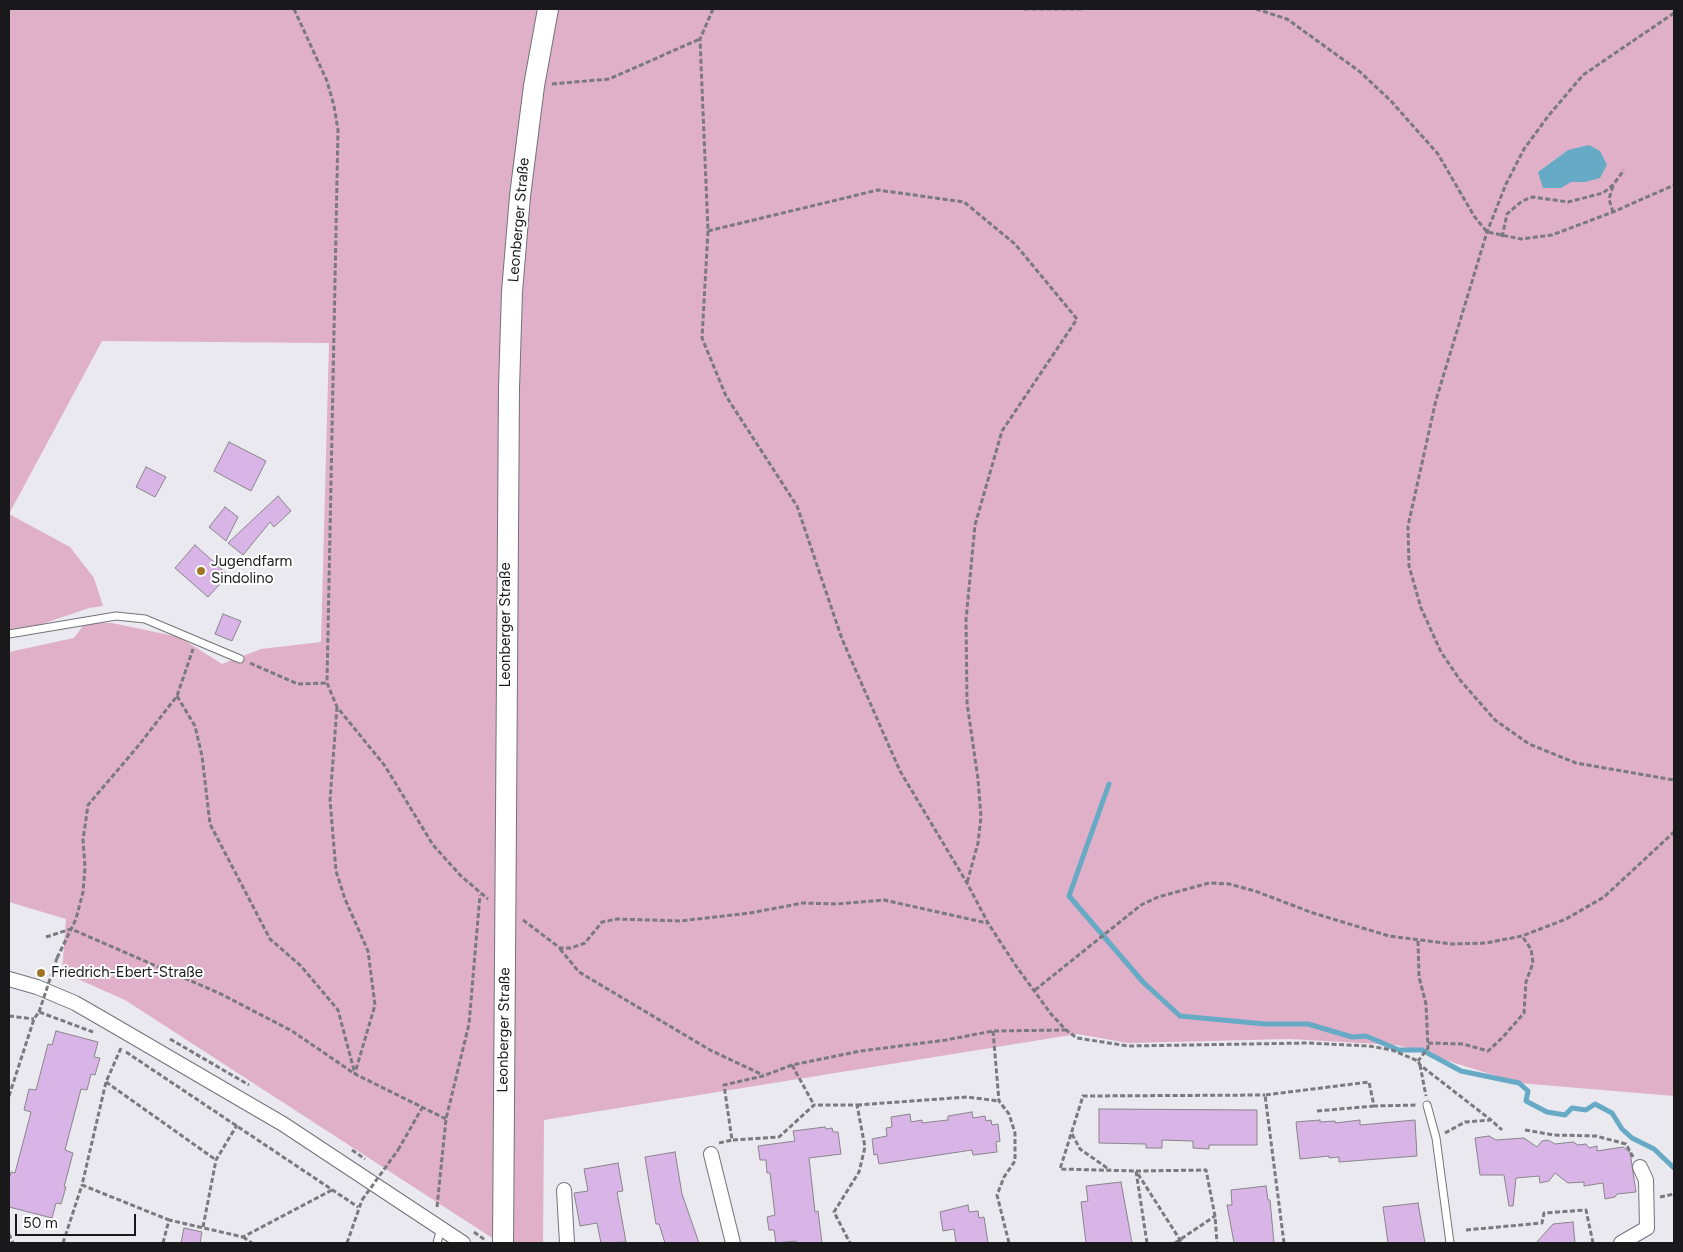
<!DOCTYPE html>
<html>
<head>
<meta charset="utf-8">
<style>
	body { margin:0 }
	#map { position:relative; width:1683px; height:1252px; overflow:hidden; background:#e9e9ef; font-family:Figtree,sans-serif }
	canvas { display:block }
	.frame { position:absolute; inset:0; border:10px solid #19191b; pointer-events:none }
	.scale { position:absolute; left:15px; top:1214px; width:121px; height:22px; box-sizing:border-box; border:2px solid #19191b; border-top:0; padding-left:6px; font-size:15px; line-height:18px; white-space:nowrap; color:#19191b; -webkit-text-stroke:4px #fff; paint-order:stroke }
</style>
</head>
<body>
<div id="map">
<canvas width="1683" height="1252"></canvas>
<div class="frame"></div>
<div class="scale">50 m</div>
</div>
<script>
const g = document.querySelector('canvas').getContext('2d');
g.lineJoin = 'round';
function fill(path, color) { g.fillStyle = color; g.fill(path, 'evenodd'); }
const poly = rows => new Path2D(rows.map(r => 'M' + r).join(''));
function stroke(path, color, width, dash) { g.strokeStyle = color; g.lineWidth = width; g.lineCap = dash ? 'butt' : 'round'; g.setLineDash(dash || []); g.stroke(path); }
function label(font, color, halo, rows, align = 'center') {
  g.font = font + ' Figtree,sans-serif'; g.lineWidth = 4; g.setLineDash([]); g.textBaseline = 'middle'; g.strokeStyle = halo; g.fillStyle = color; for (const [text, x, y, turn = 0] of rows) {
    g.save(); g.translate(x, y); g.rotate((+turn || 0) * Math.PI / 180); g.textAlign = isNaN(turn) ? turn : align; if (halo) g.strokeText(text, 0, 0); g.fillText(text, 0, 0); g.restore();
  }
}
const green = poly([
	[9,9,1674,9,1674,1096,1519,1083,1397,1045,1289,1039,1128,1043,1077,1034,544,1120,543,1243,500,1243,125,1000,62,972,66,919,9,902,9,652,74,638,85,623,112,623,179,637,222,664,261,649,321,642,329,343,102,341,9,514,70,547,94,578,103,606,89,608,39,625,9,630],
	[1568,150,1585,182,1571,182,1538,172]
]);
const water = poly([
	[1589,145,1600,151,1607,165,1600,178,1585,182,1571,182,1561,188,1543,188,1538,172,1568,150]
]);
const stream = poly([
	[1109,784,1069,896,1143,982,1180,1016,1265,1024,1308,1024,1352,1037,1366,1036,1399,1050,1422,1050,1461,1071,1519,1083,1528,1091,1526,1101,1547,1112,1565,1115,1572,1108,1586,1110,1595,1104,1612,1113,1622,1129,1632,1138,1654,1149,1674,1168]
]);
const building = poly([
	[229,442,266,461,251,491,214,471,229,442],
	[146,467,166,477,155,497,136,487,146,467],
	[278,496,291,511,274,527,270,522,243,555,228,543,278,496],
	[225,507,238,517,226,541,209,527,225,507],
	[195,545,228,575,208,597,175,568,195,545],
	[223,614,241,621,232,641,215,634,223,614],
	[56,1031,98,1042,94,1057,100,1058,95,1075,91,1074,87,1090,81,1089,65,1150,73,1153,64,1187,66,1187,61,1204,56,1203,52,1218,9,1207,9,1180,11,1172,15,1173,31,1112,24,1110,29,1089,36,1090,48,1044,52,1045,56,1031],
	[1099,1109,1257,1110,1257,1145,1209,1145,1209,1149,1193,1148,1193,1141,1162,1140,1162,1148,1146,1148,1146,1144,1099,1143,1099,1109],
	[972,1112,973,1118,985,1116,986,1121,991,1120,992,1125,998,1124,1000,1141,996,1142,997,1152,973,1155,972,1150,879,1164,877,1154,874,1155,872,1139,887,1136,886,1128,892,1127,891,1117,910,1114,911,1122,922,1120,922,1123,948,1120,948,1116,972,1112],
	[1320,1120,1320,1122,1335,1121,1335,1123,1360,1120,1360,1125,1415,1120,1417,1156,1339,1162,1339,1157,1329,1158,1329,1156,1300,1159,1296,1122,1320,1120],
	[825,1127,826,1129,832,1128,833,1132,838,1132,841,1154,809,1158,815,1212,818,1211,822,1243,796,1243,796,1241,776,1243,774,1230,769,1230,767,1217,775,1215,770,1173,767,1173,766,1160,760,1160,758,1146,795,1141,793,1131,825,1127],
	[1489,1136,1496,1140,1524,1138,1537,1147,1542,1141,1548,1140,1555,1144,1573,1142,1578,1145,1586,1144,1589,1148,1597,1146,1597,1151,1623,1147,1630,1152,1636,1192,1617,1194,1615,1197,1605,1199,1603,1183,1584,1186,1584,1182,1568,1183,1555,1173,1549,1181,1540,1183,1539,1176,1516,1178,1513,1206,1509,1206,1504,1175,1480,1175,1475,1138,1489,1136],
	[675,1152,682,1194,699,1243,665,1243,659,1224,656,1224,645,1157,675,1152],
	[618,1163,623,1191,617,1192,626,1242,601,1243,597,1223,580,1226,574,1193,588,1191,584,1169,618,1163],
	[1121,1182,1132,1243,1086,1243,1081,1202,1088,1201,1086,1186,1121,1182],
	[1266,1186,1268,1200,1270,1200,1274,1243,1234,1243,1227,1205,1232,1205,1231,1190,1266,1186],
	[1418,1203,1425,1243,1388,1243,1383,1207,1418,1203],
	[968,1205,969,1212,978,1211,979,1218,984,1217,988,1243,956,1243,954,1229,943,1231,940,1212,968,1205],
	[1573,1222,1575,1243,1536,1243,1553,1224,1573,1222],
	[184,1228,202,1232,200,1243,181,1243,184,1228]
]);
const path = poly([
	[294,9,327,81,334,106,338,130,327,683,337,707,385,766,433,845,461,876,488,899],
	[713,9,700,39,708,231,702,338,726,396,797,506,842,639,900,771,967,883,988,923,1016,966,1051,1014,1066,1030,1077,1038,1128,1046,1309,1043,1369,1046,1392,1050,1418,1061,1420,1065,1491,1120],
	[1024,9,1082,9],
	[1256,9,1287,19,1359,71,1390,100,1438,154,1474,216,1487,232,1521,239,1552,235,1613,212,1674,185],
	[1674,13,1583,75,1549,115,1524,149,1506,184,1487,232,1436,400,1408,526,1409,566,1421,608,1441,652,1460,680,1495,720,1529,744,1576,763,1674,780],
	[552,84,609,79,700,39],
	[1613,186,1609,199,1613,212],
	[708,231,878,190,964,202,1015,244,1077,319,1002,431,975,525,966,620,967,703,978,779,981,817,978,843,967,883],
	[1502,237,1507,214,1522,201,1533,197,1568,202,1603,193,1613,185,1624,170],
	[250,663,298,684,327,683],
	[177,696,195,726,202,756,210,824,270,939,301,966,338,1010,355,1074],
	[337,707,330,800,336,871,345,899,368,951,375,1005,355,1073],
	[523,920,560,948,571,948,585,943,602,922,617,919,680,921,750,913,803,903,836,904,884,900,987,923],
	[46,937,71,929,221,994,292,1031,355,1074,446,1119],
	[1418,941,1419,977,1426,1004,1428,1048,1418,1061],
	[560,949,579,972,710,1050,763,1075],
	[57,958,76,919,83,892,85,867,83,840,88,805,139,745,177,696,193,649],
	[1035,990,1141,905,1158,897,1209,883,1229,884,1255,891,1313,913,1389,936,1452,944,1486,943,1522,936,1566,919,1604,897,1674,832],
	[9,1016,34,1019],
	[993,1031,999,1101,1009,1114,1015,1133,1015,1161,1004,1177,997,1195,1009,1243],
	[170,1039,249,1085],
	[1428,1043,1463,1044,1488,1051,1503,1037,1524,1013,1526,982,1533,963,1531,949,1522,936],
	[121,1048,106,1082,82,1185,169,1220],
	[126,1052,358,1207],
	[792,1065,814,1105],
	[1420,1065,1426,1096],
	[106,1082,216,1160],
	[9,1096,34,1019,39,1012,93,1032],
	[857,1105,967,1097,999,1101],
	[1317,1111,1374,1106],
	[1525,1130,1554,1135,1596,1136,1626,1144,1633,1157],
	[1445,1133,1465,1122,1491,1120,1502,1130],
	[1072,1134,1080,1149,1110,1170],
	[733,1140,779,1137,814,1105,857,1105,865,1147,859,1172,834,1212,850,1243],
	[719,1143,732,1140,724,1085,763,1076,792,1065,861,1051,946,1040,993,1031,1066,1030],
	[352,1150,365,1159],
	[398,1150,422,1108],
	[1136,1171,1206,1170,1215,1216,1217,1243],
	[1138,1174,1182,1243],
	[1660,1197,1674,1194],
	[437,1207,446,1119,469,1024,480,895],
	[203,1227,216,1160,237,1125],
	[1466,1230,1542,1223,1544,1213,1586,1210,1593,1243],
	[474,1232,485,1240],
	[9,1234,13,1243],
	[243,1237,252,1243],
	[63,1243,82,1185],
	[163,1243,169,1220,243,1237,332,1190],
	[347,1243,362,1200],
	[1147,1243,1136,1171,1060,1169,1083,1096,1265,1095],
	[1175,1243,1215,1216],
	[1284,1243,1265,1095,1369,1082,1374,1106,1417,1105]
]);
const service = poly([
	[9,634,116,616,145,619,240,659],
	[1427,1105,1436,1138,1450,1243],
	[437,1243,441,1228]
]);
const minor = poly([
	[9,979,37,987,75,1003,108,1022,283,1124,463,1243],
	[711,1154,733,1243],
	[564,1190,567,1243],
	[1621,1243,1647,1228,1646,1180,1640,1167]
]);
const secondary = poly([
	[503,1243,509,388,512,292,520,196,534,86,548,9]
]);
const pathBridge = poly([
	[39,1012,57,958],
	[362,1200,398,1150]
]);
const markers = [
	[201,571,5,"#9f7424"],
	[41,973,5,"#9f7424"]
];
const streetNames = [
	["Leonberger Straße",519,220,-85],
	["Leonberger Straße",506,625,-90],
	["Leonberger Straße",504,1030,-89]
];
const poiNames = [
	["Jugendfarm",211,562],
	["Sindolino",211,579],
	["Friedrich-Ebert-Straße",51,973]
];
fill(green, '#dfb0c7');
fill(water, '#66aac5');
stroke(stream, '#66aac5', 5);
fill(building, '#d9b4e7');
stroke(building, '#89858a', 1);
stroke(service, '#737379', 9);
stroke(minor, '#737379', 16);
stroke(secondary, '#737379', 22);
stroke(path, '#7a7a7e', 3, [5, 2.5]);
stroke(service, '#fff', 7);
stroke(minor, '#fff', 14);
stroke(secondary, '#fff', 20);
stroke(pathBridge, '#7a7a7e', 3, [5, 2.5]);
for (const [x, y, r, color] of markers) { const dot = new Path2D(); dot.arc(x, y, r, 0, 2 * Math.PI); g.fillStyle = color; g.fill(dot); stroke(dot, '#fff', 2); }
label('15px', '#19191b', '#fff', streetNames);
label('15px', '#19191b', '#fff', poiNames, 'left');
</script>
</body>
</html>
